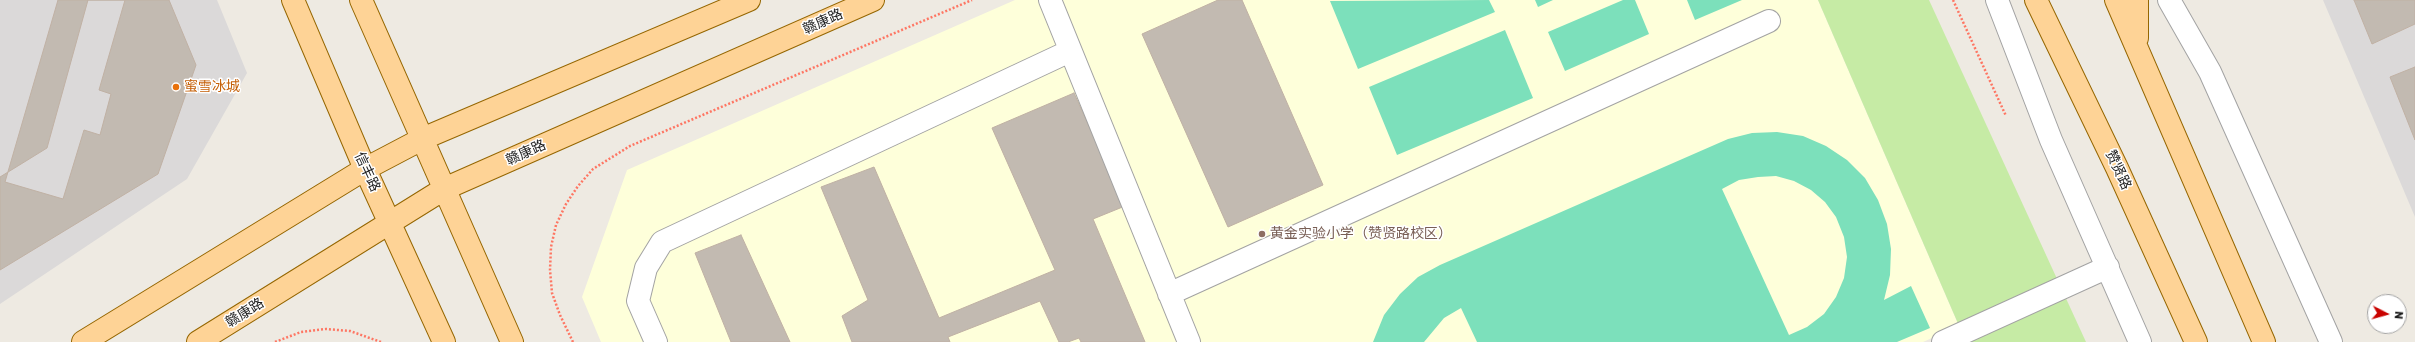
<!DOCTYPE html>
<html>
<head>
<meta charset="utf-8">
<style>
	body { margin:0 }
	#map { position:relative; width:2415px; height:342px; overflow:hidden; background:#eeeae2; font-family:Rubik,sans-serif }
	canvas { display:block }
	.north { position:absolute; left:2367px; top:294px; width:40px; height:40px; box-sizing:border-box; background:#fff; border:1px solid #a4a4a4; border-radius:50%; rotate:96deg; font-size:11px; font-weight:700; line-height:16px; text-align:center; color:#1c1c1c }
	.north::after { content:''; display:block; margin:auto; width:14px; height:18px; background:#c90300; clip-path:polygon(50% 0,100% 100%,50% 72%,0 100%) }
</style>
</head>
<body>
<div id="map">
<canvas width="2415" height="342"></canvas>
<div class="north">N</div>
</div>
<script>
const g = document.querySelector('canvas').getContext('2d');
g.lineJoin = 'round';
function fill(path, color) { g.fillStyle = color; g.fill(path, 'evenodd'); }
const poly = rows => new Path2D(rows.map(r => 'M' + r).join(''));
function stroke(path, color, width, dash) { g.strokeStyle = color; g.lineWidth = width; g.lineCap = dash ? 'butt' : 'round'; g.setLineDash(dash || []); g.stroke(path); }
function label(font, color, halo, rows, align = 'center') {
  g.font = font + ' Rubik,"Noto Sans SC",sans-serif'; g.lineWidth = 3; g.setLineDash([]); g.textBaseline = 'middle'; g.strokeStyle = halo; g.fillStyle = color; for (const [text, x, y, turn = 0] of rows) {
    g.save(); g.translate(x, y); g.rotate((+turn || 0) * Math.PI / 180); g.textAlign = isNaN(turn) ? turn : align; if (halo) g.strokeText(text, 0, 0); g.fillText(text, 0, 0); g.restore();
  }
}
const residential = poly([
	[0,0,217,0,247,73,187,179,0,304],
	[2323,0,2415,0,2415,217]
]);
const education = poly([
	[1015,0,1818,0,1959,326,1923,342,601,342,582,297,627,170]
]);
const grass = poly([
	[1818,0,1929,0,2086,342,1966,342]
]);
const pitch = poly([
	[1489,0,1495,12,1358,69,1330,1],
	[1535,0,1553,0,1538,7],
	[1623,0,1635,0,1649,34,1565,71,1548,32],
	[1687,0,1742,0,1695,20],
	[1505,30,1533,98,1397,155,1369,87],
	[1777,132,1803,136,1826,146,1847,160,1865,178,1878,200,1887,224,1891,249,1890,275,1884,300,1911,286,1930,328,1897,342,1477,342,1461,308,1444,318,1424,342,1373,342,1384,315,1400,294,1418,277,1440,265,1728,139,1752,133],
	[1776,176,1794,181,1811,190,1825,202,1836,217,1844,237,1847,257,1844,278,1836,297,1824,314,1807,327,1789,335,1722,189,1739,180,1758,177]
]);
const building = poly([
	[58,0,125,0,99,90,111,94,100,135,84,130,63,199,5,182,58,0],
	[88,0,169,0,196,65,158,174,0,270,0,177,47,148,88,0],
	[1218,0,1242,0,1323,185,1228,227,1142,34,1218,0],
	[2354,0,2415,0,2415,24,2372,44,2354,0],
	[2415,67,2415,140,2390,77,2415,67],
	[1074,93,1125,206,1093,219,1145,342,1081,342,1079,338,1068,342,1059,342,1040,301,948,337,950,342,852,342,842,316,868,300,821,187,874,167,939,318,1055,270,992,128,1074,93],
	[741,235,790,342,731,342,695,253,741,235]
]);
const path = poly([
	[1953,0,2006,116],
	[275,342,301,332,326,329,350,331,381,342],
	[573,342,560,315,552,293,550,270,551,247,556,225,566,204,578,186,593,169,630,146,972,0]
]);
const minor = poly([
	[1050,0,1189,342],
	[1997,0,2051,140,2140,342],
	[2169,0,2210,72,2331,342],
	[1169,294,1769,21],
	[656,342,638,301,646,268,662,242,1070,51],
	[1943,342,2108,267]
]);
const major = poly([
	[293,0,365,169,444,342],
	[361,0,512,342],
	[2036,0,2117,168,2196,342],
	[2116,0,2264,342],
	[2137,0,2137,38],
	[83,342,365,169,422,139,749,0],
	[198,342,444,189,873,0]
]);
const markers = [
	[176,87,4,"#e8710a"],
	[1262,234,4,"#8d6e63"]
];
const streetNames = [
	["赣康路",823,22,-24],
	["赣康路",526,153,-24],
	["赞贤路",2118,170,65],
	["信丰路",367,172,65],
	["赣康路",245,313,-32]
];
const foodNames = [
	["蜜雪冰城",184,87]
];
const educationNames = [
	["黄金实验小学（赞贤路校区）",1270,234]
];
fill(residential, '#dbd9d9');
fill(education, '#feffda');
fill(grass, '#c6eba5');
fill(pitch, '#7ce0bb');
fill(building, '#c2bab1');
stroke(building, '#c0b1a4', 1);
stroke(minor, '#a3a3a3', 24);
stroke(major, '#956600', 24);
stroke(path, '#fe7663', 2.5, [2, 2]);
stroke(minor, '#fff', 22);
stroke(major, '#fed396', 22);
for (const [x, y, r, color] of markers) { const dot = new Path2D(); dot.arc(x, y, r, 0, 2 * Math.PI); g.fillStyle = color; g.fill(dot); stroke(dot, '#fff', 1.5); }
label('14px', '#1c1c1c', '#fff', streetNames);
label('14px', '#c56008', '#fff', foodNames, 'left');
label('14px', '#785e54', '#fff', educationNames, 'left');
</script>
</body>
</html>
